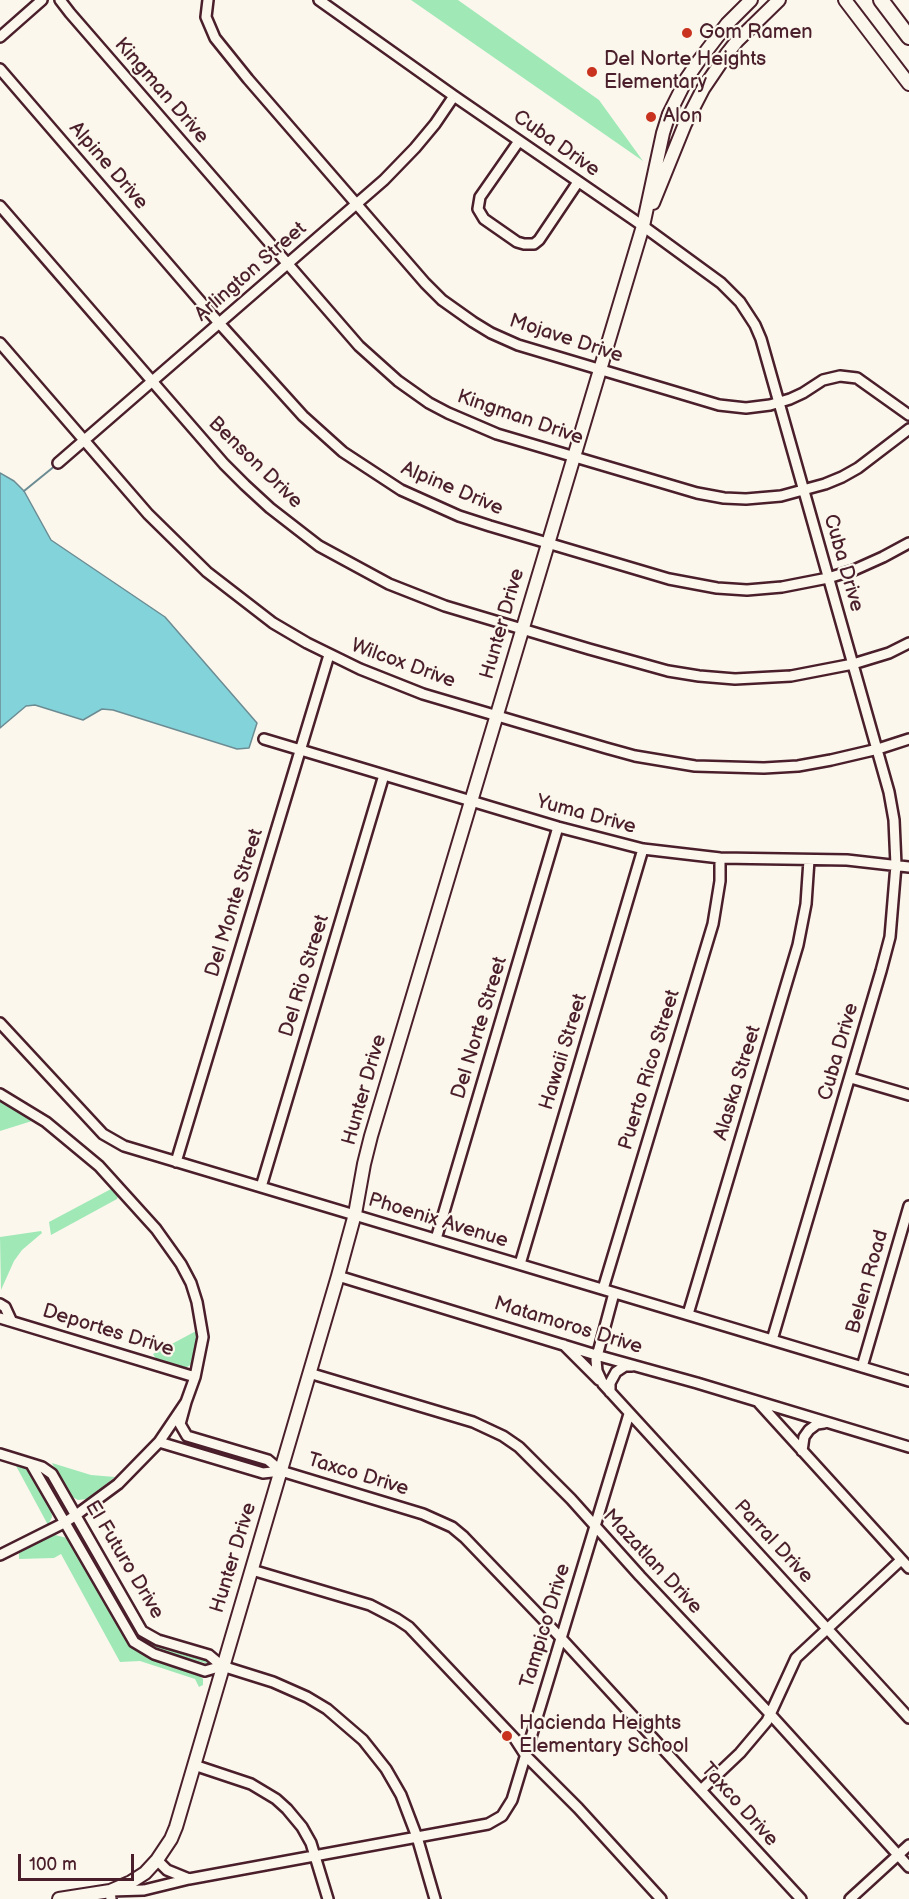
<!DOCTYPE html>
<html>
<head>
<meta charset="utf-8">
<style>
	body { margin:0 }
	#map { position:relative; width:909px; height:1899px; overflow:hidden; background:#fbf7ec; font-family:"Balsamiq Sans",sans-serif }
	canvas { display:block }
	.scale { position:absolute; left:18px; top:1854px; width:116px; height:27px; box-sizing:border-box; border:3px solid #4a1f2b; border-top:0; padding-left:8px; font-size:18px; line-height:21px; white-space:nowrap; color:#4a1f2b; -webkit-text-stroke:4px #fbf7ec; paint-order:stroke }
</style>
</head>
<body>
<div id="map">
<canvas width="909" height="1899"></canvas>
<div class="scale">100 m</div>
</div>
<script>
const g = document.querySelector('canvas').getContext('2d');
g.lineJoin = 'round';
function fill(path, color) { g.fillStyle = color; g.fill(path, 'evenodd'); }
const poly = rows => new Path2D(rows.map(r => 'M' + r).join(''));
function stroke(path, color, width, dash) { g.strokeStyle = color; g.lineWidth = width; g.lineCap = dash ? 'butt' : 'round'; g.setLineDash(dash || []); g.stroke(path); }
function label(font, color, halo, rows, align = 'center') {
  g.font = font + ' "Balsamiq Sans",sans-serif'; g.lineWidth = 4.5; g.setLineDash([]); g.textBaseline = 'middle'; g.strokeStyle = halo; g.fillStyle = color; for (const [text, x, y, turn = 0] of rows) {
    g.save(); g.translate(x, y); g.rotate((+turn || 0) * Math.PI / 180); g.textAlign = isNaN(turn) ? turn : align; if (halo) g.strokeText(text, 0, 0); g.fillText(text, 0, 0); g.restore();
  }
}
const green = poly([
	[411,0,458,0,599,100,643,161],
	[0,1099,3,1099,32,1121,0,1131],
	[111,1189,114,1189,119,1194,117,1199,51,1235,49,1222],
	[41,1231,42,1233,22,1250,14,1261,1,1290,0,1237],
	[196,1331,196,1346,194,1359,192,1364,187,1367,183,1367,156,1359,153,1354],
	[52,1463,91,1475,115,1477,87,1499,78,1500,69,1495],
	[15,1464,30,1469,51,1506,52,1517,48,1525],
	[76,1527,78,1528,125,1614,139,1634,150,1643,209,1661,209,1664,156,1650,148,1647,136,1638,74,1529],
	[55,1535,67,1538,71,1543,126,1640,147,1656,194,1670,203,1679,203,1685,199,1687,195,1679,140,1661,120,1662,61,1554,54,1558,19,1559,19,1553,49,1537]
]);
const water = poly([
	[0,473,14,481,24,491,51,540,165,617,257,723,249,748,237,749,113,710,102,709,83,720,35,705,26,706,0,728,0,473]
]);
const stream = poly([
	[24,491,56,465]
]);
const minor = poly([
	[60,0,70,13,359,346,398,381,429,403,448,413,497,434,697,493,724,498,746,499,781,496,825,484,842,477,858,468,909,429],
	[208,0,206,17,215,38,248,79,425,283,442,300,473,322,491,333,518,345,719,405,746,408,770,405,790,399,803,393,823,380,840,376,857,378,909,415],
	[319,0,454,96,643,226,721,283,740,302,755,325,761,339,889,792,894,820,896,865,890,937,881,971,772,1340],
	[0,37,42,0],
	[0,69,219,323,303,416,343,452,401,490,459,516,490,526,669,579,717,588,747,590,782,587,828,578,854,570,883,557,909,543],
	[519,141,480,197,478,209,484,219,517,242,524,244,534,244,539,240,578,182],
	[0,206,224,464,245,485,270,508,319,546,389,584,445,606,589,649,668,671,699,676,735,679,791,676,853,664,889,653,909,643],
	[0,343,148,514,207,572,273,623,307,643,360,669,423,694,606,748,635,756,695,766,764,768,798,766,831,760,878,749,909,739],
	[58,463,384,180,415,148,435,124,454,96],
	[264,739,558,827,643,849,720,858,847,860,909,867],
	[0,1023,103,1134,124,1146,909,1381],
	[851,1078,909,1095],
	[0,1094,46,1122,99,1166,156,1229,181,1264,191,1283,197,1302,203,1337,195,1377,186,1402,159,1442,118,1484,76,1515,64,1523,0,1555],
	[176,1162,329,655],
	[261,1187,384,775],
	[436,1239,558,827],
	[520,1264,643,849],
	[338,1276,596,1355,697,1383,909,1447],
	[603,1289,713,924,720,881,720,858],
	[614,1293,596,1360,597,1371,603,1384,909,1718],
	[0,1304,5,1307,11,1320],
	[688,1314,798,945,806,904,809,860],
	[0,1318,195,1377],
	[564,1345,599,1380],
	[862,1367,909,1206],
	[309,1373,473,1422,503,1436,519,1447,571,1499,640,1576,771,1715,909,1867],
	[610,1392,610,1383,616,1372,625,1366,632,1366],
	[186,1402,180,1424,187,1436,268,1460,281,1471,423,1514,452,1527,464,1537,561,1638,801,1899],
	[759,1403,909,1568],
	[159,1442,263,1473,281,1471],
	[802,1451,804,1437,809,1430,817,1424,824,1423],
	[0,1454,42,1467,52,1474,142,1631,158,1640,209,1655,222,1666,273,1682,307,1697,327,1709,363,1740,386,1769,401,1795,417,1837,435,1899],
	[31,1464,134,1642,154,1654,205,1671,222,1666],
	[252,1570,370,1605,397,1619,409,1627,515,1739,526,1756,578,1808,661,1899],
	[194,1765,251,1784,276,1799,287,1809,302,1827,311,1843,328,1899],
	[701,1790,740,1753,767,1721,796,1658,901,1560],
	[157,1860,167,1870,189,1879],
	[111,1899,110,1891,144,1890,189,1879,488,1824,502,1816,512,1800,629,1414],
	[850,1899,909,1845]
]);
const major = poly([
	[845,0,909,84],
	[653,203,685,124,703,89,726,55,737,41,779,0],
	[59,1899,110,1891,131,1882,145,1873,157,1860,171,1839,176,1827,338,1276,355,1214,364,1164,371,1136,643,226,663,133,669,114,687,78,698,62,727,24,751,0]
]);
const highway = poly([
	[881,0,909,37]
]);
const markers = [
	[687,33,6,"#c8321e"],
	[592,72,6,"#c8321e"],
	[651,117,6,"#c8321e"],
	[507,1736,6,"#c8321e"]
];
const poiNames = [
	["Gom Ramen",699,33],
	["Del Norte Heights",604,60],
	["Elementary",604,83],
	["Alon",663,117],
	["Hacienda Heights",519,1724],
	["Elementary School",519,1747]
];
const streetNames = [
	["Kingman Drive",161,91,49],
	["Cuba Drive",556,144,35],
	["Alpine Drive",108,166,49],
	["Arlington Street",251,272,-41],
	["Mojave Drive",566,339,18],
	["Kingman Drive",520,418,19],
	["Benson Drive",255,463,44],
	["Alpine Drive",452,489,23],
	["Cuba Drive",843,563,74],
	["Hunter Drive",503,624,-74],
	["Wilcox Drive",403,664,20],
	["Yuma Drive",586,815,15],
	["Del Monte Street",235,903,-73],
	["Del Rio Street",305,976,-73],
	["Del Norte Street",480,1028,-73],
	["Hawaii Street",564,1052,-73],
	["Cuba Drive",839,1052,-74],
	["Puerto Rico Street",650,1070,-73],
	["Alaska Street",738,1083,-73],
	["Hunter Drive",365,1090,-74],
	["Phoenix Avenue",438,1221,17],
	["Belen Road",868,1282,-74],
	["Matamoros Drive",568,1326,17],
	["Deportes Drive",108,1331,17],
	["Taxco Drive",358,1475,17],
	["Parral Drive",773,1542,47],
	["Hunter Drive",234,1558,-73],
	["El Futuro Drive",124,1560,59],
	["Mazatlan Drive",652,1562,47],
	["Tampico Drive",546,1626,-73],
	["Taxco Drive",739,1805,48]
];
fill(green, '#a0e9b7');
fill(water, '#83d4da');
stroke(water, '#6c8c94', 1.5);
stroke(stream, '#6c8c94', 2);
stroke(minor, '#4a1f2b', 14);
stroke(major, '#4a1f2b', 16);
stroke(highway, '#4a1f2b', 18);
stroke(minor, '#fbf7ec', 9);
stroke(major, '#fbf7ec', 12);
stroke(highway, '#fbf7ec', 14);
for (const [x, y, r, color] of markers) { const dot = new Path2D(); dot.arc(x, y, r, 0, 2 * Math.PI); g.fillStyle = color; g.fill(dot); stroke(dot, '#fbf7ec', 2); }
label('20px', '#4a1f2b', '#fbf7ec', poiNames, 'left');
label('20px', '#4a1f2b', '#fbf7ec', streetNames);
</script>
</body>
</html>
